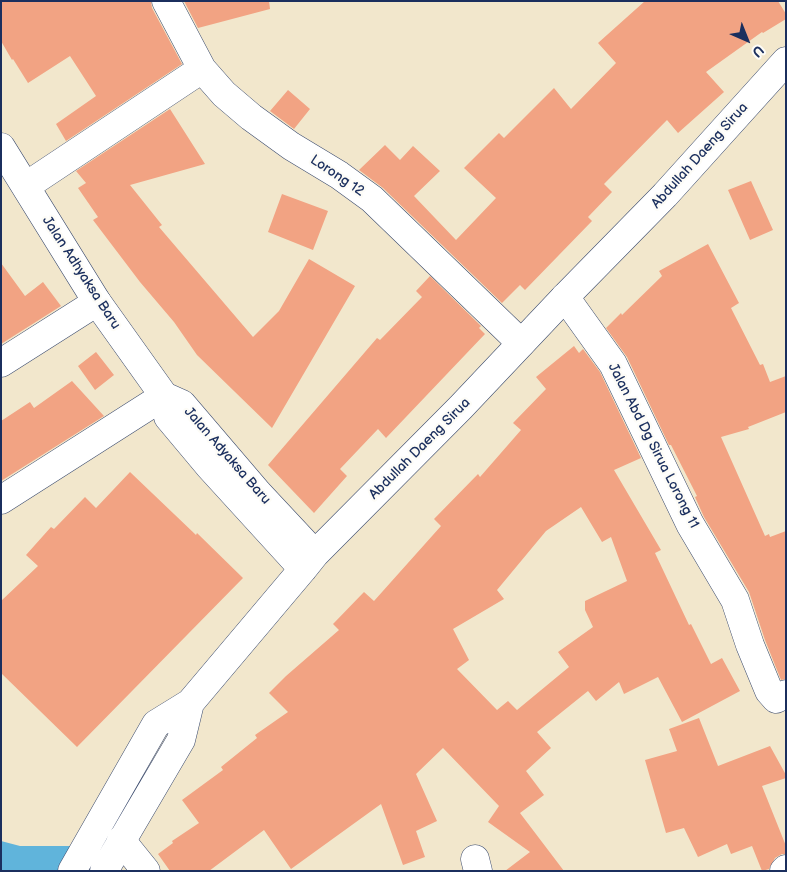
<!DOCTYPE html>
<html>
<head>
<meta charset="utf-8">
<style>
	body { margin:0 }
	#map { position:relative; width:787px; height:872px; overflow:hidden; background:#f2e7cc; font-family:"Balsamiq Sans",sans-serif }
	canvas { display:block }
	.frame { position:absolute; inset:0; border:2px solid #1b2f5e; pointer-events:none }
	.north { position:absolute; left:722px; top:15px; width:50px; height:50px; -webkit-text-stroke:4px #fdfcf7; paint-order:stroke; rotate:136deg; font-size:14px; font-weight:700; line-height:20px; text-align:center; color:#1b2f5e }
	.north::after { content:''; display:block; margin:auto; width:18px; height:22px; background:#1b2f5e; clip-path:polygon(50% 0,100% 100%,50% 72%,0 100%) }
</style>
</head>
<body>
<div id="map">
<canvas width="787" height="872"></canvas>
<div class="frame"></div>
<div class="north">U</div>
</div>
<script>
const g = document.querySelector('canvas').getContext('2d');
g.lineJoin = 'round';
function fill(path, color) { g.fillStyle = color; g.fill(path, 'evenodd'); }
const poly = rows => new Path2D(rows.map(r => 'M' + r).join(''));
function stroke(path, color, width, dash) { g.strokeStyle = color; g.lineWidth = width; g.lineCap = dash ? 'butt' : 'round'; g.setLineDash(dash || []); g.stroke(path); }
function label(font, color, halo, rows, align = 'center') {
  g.font = font + ' "Balsamiq Sans",sans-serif'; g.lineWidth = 4.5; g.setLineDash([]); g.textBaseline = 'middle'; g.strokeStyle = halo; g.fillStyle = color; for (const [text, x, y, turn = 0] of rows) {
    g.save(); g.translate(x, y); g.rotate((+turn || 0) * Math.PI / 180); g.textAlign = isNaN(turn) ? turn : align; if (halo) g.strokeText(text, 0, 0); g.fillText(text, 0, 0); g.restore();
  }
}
const water = poly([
	[1,841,20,846,73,846,59,871,1,871]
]);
const building = poly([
	[1,1,151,1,152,8,182,64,66,141,56,124,96,96,70,56,28,83,13,59,12,60,1,41],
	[184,1,269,1,270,9,198,28],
	[645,1,778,1,786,14,786,19,763,33,762,32,706,72,724,92,678,133,667,120,604,184,612,192,588,217,592,221,525,290,520,285,502,303,383,188,359,170,385,145,400,160,413,146,440,171,414,196,456,240,496,198,464,168,499,133,504,138,554,88,571,109,616,63,598,43],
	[288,90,310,109,294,129,270,111],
	[170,109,205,164,130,185,162,225,159,227,253,337,279,311,309,259,355,286,272,428,197,355,174,322,140,282,93,220,98,217,78,188,86,183,76,171],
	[751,181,773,230,750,240,728,190],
	[282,194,328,211,313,250,268,232],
	[708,244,739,303,731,308,760,365,763,364,770,382,786,376,786,412,748,427,749,429,721,437,765,536,769,534,770,537,786,531,786,679,781,680,765,640,749,592,704,517,695,497,697,496,671,445,669,445,627,357,606,328,621,313,622,315,662,276,659,271],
	[1,263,25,296,43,282,61,306,1,344],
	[430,276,481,326,479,328,485,334,386,438,378,429,340,469,347,476,314,513,268,465,377,338,380,340,422,297,416,291],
	[574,346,579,353,583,349,600,372,641,458,614,470,661,550,655,553,689,625,691,624,711,664,722,658,740,691,682,722,658,677,624,694,619,682,596,701,588,691,537,732,551,748,526,771,544,795,520,813,564,871,505,871,530,852,488,822,499,806,443,748,416,774,437,821,416,831,425,857,403,865,381,804,291,869,264,830,209,871,170,871,158,854,173,843,172,841,199,823,182,800,223,770,221,767,257,738,255,735,288,712,269,693,286,676,339,630,333,624,364,592,374,601,441,526,434,519,478,474,480,477,521,430,513,423,546,389,536,377],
	[581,507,602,542,611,537,627,581,585,601,585,610,593,627,558,652,569,667,517,710,508,701,497,710,457,669,469,660,453,629,504,599,497,590,546,531],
	[96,352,114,375,95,390,78,366],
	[72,381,104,416,1,481,1,421,30,402,34,408],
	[130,472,196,535,197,533,243,578,77,747,1,673,1,601,38,566,26,555,51,527,54,529,85,497,96,508],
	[699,718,718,766,770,746,786,775,786,778,762,786,786,846,786,854,782,854,775,858,769,869,762,871,752,846,731,854,727,844,698,857,684,828,666,833,645,760,677,751,669,729]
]);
const street = poly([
	[166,1,202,69,224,94,251,117,291,146,339,175,372,199,521,343],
	[26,186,202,69],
	[565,297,613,364,690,524,735,600,750,645,769,691,776,699,786,694],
	[1,363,97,302],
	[1,500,164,396],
	[121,840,146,871],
	[475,859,478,871],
	[784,871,786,869]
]);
const secondary = poly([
	[1,147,97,302,164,396,168,417,209,466,303,569],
	[164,396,182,404,258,493,315,554],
	[72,871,156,724,190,703],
	[104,871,181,740,190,703,303,569,315,554,461,407,565,297,665,195,786,61]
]);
const streetNames = [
	["Abdullah Daeng Sirua",700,156,-48],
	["Lorong 12",337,176,34],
	["Jalan Adhyaksa Baru",81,273,57],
	["Jalan Abd Dg Sirua Lorong 11",653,446,63],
	["Abdullah Daeng Sirua",420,449,-45],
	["Jalan Adyaksa Baru",227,456,49]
];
fill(water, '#60b4db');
fill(building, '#f2a383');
stroke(street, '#3b4b6e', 29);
stroke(secondary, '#3b4b6e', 29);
stroke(street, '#fff', 28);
stroke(secondary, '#fff', 28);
label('14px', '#1b2f5e', '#fdfcf7', streetNames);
</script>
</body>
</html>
